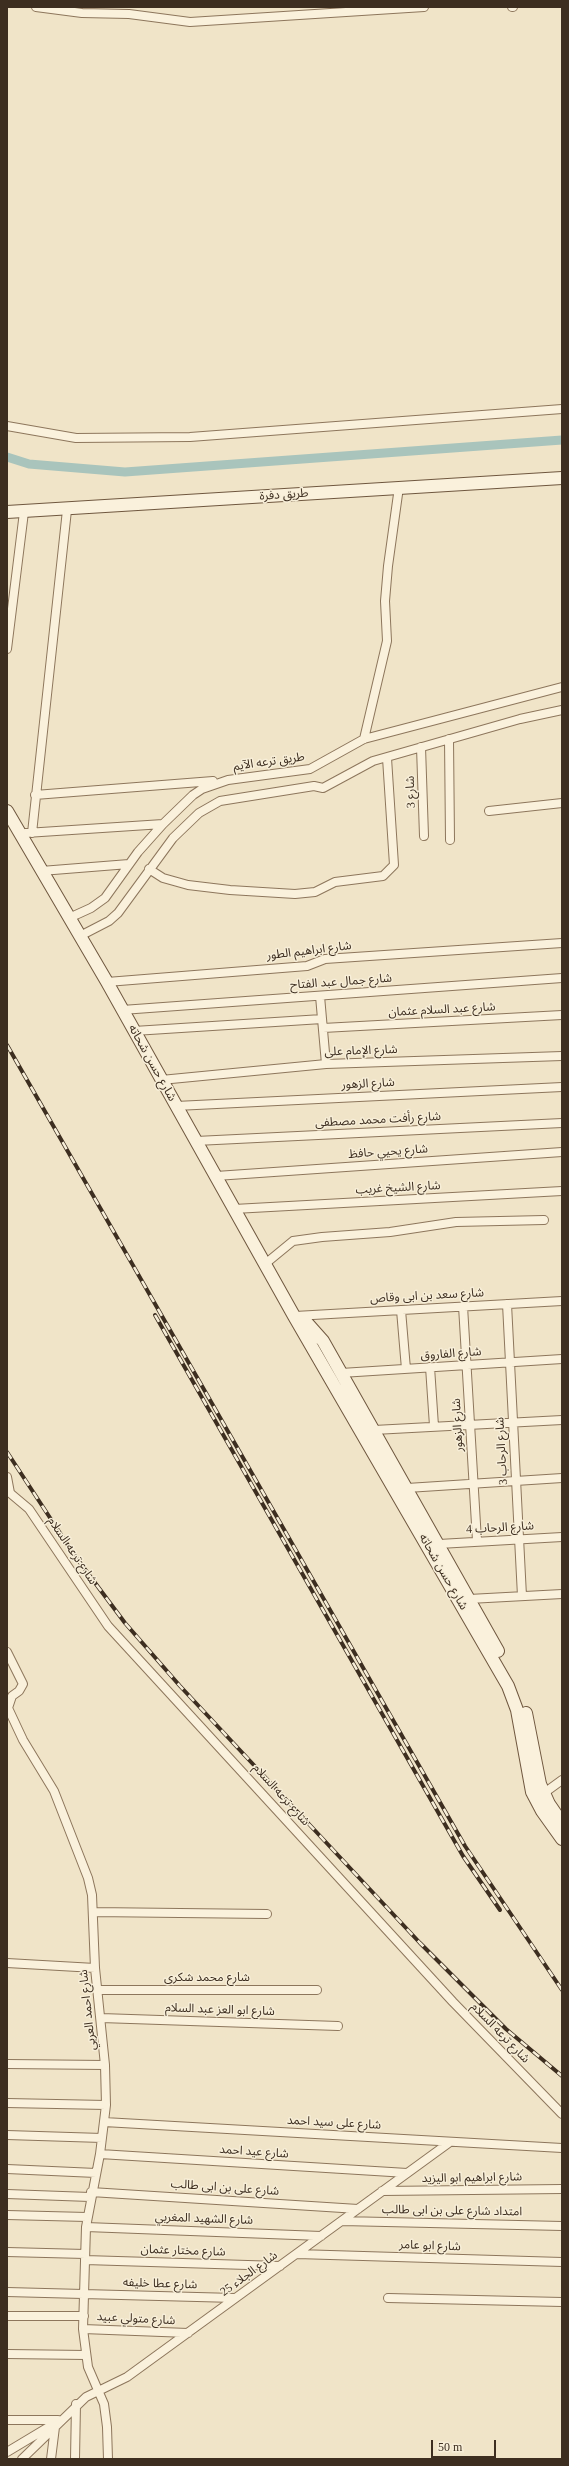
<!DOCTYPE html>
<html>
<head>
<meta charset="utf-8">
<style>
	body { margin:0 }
	#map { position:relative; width:569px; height:2466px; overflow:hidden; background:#f0e4c8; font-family:"Times New Roman",serif }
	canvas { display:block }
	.frame { position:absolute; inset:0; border:8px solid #3d2e20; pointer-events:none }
	.scale { position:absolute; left:431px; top:2440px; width:65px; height:18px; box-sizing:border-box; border:2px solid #3d2e20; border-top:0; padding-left:5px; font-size:12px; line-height:14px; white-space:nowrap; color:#3d2e20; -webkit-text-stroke:3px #f7eed8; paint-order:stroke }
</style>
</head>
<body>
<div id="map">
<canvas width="569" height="2466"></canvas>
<div class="frame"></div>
<div class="scale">50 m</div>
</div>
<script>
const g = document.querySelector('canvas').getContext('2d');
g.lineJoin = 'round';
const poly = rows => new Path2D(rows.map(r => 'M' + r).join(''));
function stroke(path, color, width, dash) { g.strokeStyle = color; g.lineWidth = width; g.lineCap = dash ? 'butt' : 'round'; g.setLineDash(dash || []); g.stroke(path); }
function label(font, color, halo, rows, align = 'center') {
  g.font = font + ' "Times New Roman","Noto Sans Arabic",serif'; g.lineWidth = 3; g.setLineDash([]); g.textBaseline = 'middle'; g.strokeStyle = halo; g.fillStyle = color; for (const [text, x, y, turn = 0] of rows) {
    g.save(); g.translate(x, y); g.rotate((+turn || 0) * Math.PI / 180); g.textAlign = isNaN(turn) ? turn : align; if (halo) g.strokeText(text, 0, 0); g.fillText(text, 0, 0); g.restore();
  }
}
const canal = poly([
	[7,457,29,464,125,472,562,440]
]);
const minor = poly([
	[36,7,82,13,129,14,190,22,424,7],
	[512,7,513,7],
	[7,426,76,438,190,437,562,409],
	[7,649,24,512],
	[364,739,387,641,385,601,388,566,399,487],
	[449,739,450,840],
	[421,747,424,836],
	[35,795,213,781],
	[489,811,562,803],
	[26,833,163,824],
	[32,833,67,510],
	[149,869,163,878,188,885,230,890,295,894,315,892,335,882,383,876,394,865,387,758],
	[41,871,129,864],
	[69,918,91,908,105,898,138,852,163,824,193,795,202,789,228,780,310,769,364,739,562,687],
	[80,936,109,921,118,913,173,838,199,813,220,801,314,786,323,788,373,761,520,719,562,710],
	[107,982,307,966,325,959,562,943],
	[320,996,326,1064],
	[122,1010,562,978],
	[323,1028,562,1015],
	[134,1031,322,1019],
	[161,1080,326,1064,562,1056],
	[176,1106,562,1087],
	[196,1141,562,1123],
	[216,1176,562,1152],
	[234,1209,562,1191],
	[265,1264,293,1241,322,1237,390,1232,456,1222,544,1220],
	[507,1304,522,1596],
	[463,1306,477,1541],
	[401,1310,406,1369],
	[295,1316,562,1301],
	[430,1367,434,1426],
	[341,1373,562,1359],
	[374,1430,562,1420],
	[7,1477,10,1493,29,1509,108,1626,453,2002,562,2114],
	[407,1488,562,1478],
	[439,1544,562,1537],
	[469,1599,562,1594],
	[7,1652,23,1684,19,1691,12,1696,8,1708,23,1740,54,1791,88,1878,92,1895,95,1968,105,2065,106,2105,100,2154,86,2227,83,2329,88,2367,104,2404,107,2427,108,2459],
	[540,1796,562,1780],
	[93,1912,267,1914],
	[7,1963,95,1968],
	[98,1990,317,1990],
	[101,2018,338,2026],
	[7,2064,105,2065],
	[7,2103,106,2105],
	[104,2122,562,2148],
	[7,2135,102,2138],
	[100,2154,407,2173],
	[7,2169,96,2173],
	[382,2191,562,2189],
	[91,2192,358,2209],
	[7,2194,90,2197],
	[7,2215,87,2217],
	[342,2221,562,2226],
	[86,2227,321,2236],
	[7,2252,85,2254],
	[297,2254,562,2262],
	[85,2260,280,2266],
	[7,2292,235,2298],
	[388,2298,562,2302],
	[7,2316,84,2316],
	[83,2329,188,2333],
	[7,2354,86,2355],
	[7,2420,58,2420],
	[7,2452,57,2422],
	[22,2459,86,2397,127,2377,450,2142],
	[51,2459,55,2427],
	[75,2459,76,2404]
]);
const secondary = poly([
	[7,512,562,478],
	[7,811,107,982,294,1316,508,1686,517,1710,532,1792,542,1811,562,1839],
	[295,1317,307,1323,323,1341,498,1651],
	[526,1713,540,1784,549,1804,562,1823]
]);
const rail = poly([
	[7,1045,465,1846,562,1990],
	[155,1315,463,1856,500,1910],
	[7,1452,75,1556,125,1623,180,1686,420,1943,506,2029,562,2076]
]);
const streetNames = [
	["طريق دفرة",284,495,-4],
	["طريق ترعه الآيم",269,762,-8],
	["شارع 3",411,792,-92],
	["شارع ابراهيم الطور",309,951,-7],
	["شارع جمال عبد الفتاح",341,982,-4],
	["شارع عبد السلام عثمان",442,1010,-3],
	["شارع الإمام على",361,1051,-2],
	["شارع حسن شحاته",152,1063,61],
	["شارع الزهور",368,1084,-3],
	["شارع رأفت محمد مصطفى",378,1120,-3],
	["شارع يحيي حافظ",388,1152,-4],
	["شارع الشيخ غريب",398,1188,-3],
	["شارع سعد بن ابى وقاص",427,1296,-3],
	["شارع الفاروق",451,1354,-4],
	["شارع الزهور",458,1425,-93],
	["شارع الرحاب 3",502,1451,-93],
	["شارع الرحاب 4",500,1528,-3],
	["شارع ترعه السلام",72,1551,56],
	["شارع حسن شحاته",443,1572,60],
	["شارع ترعه السلام",281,1795,48],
	["شارع محمد شكرى",207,1978],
	["شارع احمد العربي",88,2010,-96],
	["شارع ابو العز عبد السلام",220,2010,2],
	["شارع ترعه السلام",500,2033,46],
	["شارع على سيد احمد",334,2123,3],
	["شارع عيد احمد",254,2152,4],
	["شارع ابراهيم ابو اليزيد",472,2178,-1],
	["شارع على بن ابى طالب",225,2188,4],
	["امتداد شارع على بن ابى طالب",452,2211,1],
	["شارع الشهيد المغربي",204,2219,2],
	["شارع ابو عامر",430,2246,2],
	["شارع مختار عثمان",183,2251,2],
	["شارع الجلاء 25",249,2274,-36],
	["شارع عطا خليفه",160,2284,2],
	["شارع متولي عبيد",136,2319,3]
];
stroke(canal, '#a9c4bc', 9);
stroke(minor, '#8d765c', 10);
stroke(secondary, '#6f573f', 14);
stroke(minor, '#faf1dc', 8);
stroke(secondary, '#faf1dc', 12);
stroke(rail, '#3d2e20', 4);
stroke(rail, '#f7eed8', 2.5, [8]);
label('12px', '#3d2e20', '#f7eed8', streetNames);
</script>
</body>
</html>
